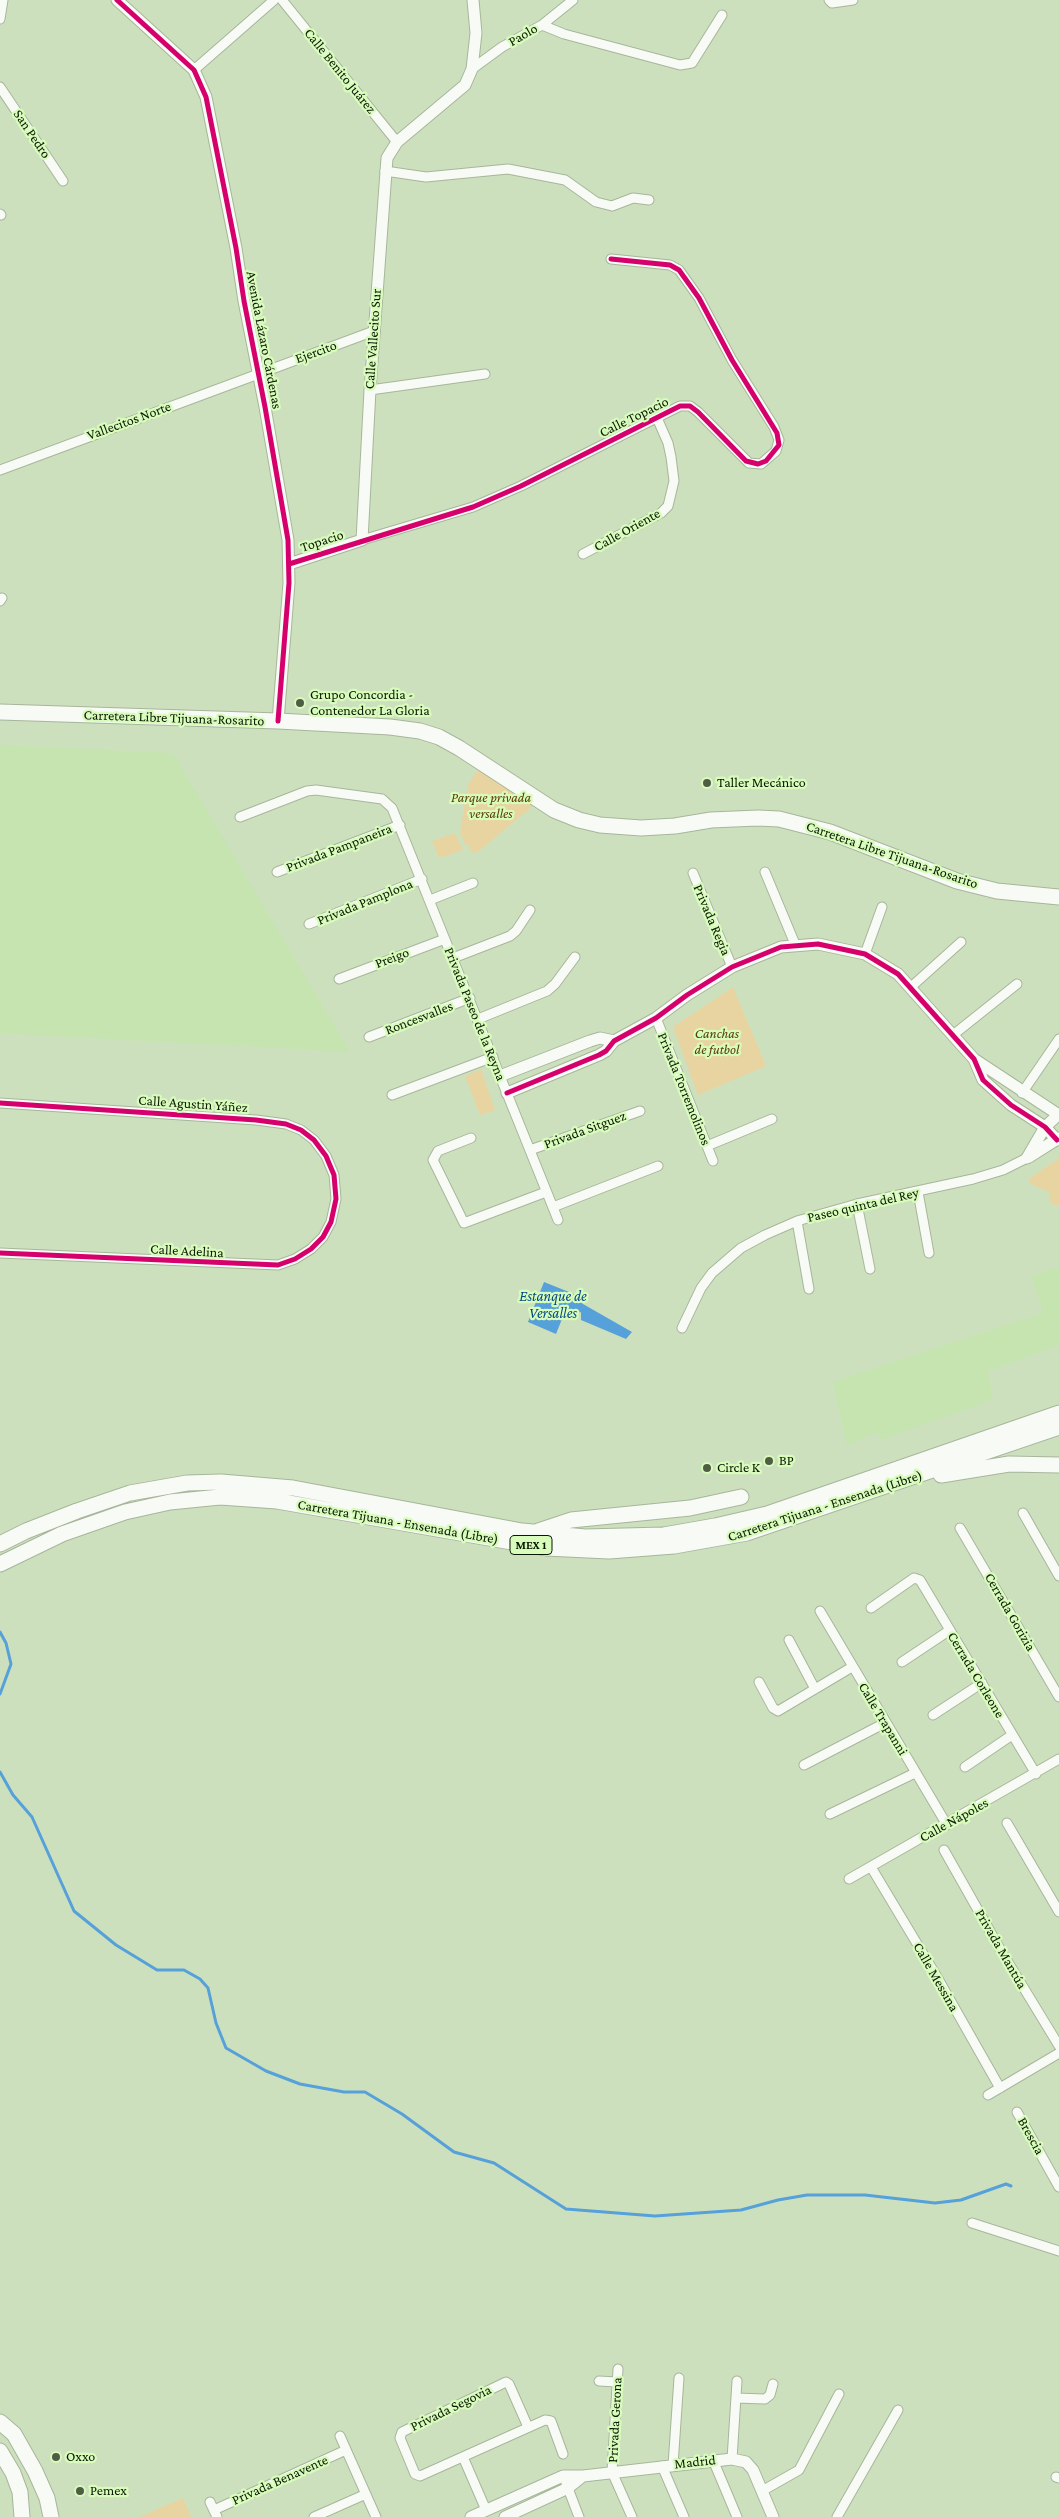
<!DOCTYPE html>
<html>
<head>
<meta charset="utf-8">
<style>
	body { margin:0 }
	canvas { display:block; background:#cde0be }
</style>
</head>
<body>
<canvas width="1059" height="2517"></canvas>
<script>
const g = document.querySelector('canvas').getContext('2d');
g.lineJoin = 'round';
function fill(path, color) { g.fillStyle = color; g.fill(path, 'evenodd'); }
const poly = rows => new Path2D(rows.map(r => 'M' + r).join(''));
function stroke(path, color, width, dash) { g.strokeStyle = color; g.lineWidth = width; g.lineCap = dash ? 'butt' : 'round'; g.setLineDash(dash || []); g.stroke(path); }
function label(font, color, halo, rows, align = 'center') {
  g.font = font + ' "Crimson Pro",serif'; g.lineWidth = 4.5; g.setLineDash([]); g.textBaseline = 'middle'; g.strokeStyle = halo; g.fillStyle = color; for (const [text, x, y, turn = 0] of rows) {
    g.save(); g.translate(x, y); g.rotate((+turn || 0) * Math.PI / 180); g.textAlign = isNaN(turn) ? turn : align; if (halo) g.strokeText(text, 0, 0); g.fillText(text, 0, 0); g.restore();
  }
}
const built = poly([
	[0,745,173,753,350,1052,0,1033],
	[1059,1266,1059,1345,988,1371,993,1399,882,1440,876,1432,847,1445,833,1382,1043,1313,1031,1276]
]);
const green = poly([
	[480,766,533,806,479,851,472,853,469,846,464,843,460,832,468,785],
	[455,833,463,850,439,858,432,841],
	[733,987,766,1066,698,1095,673,1027],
	[481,1069,495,1110,480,1115,465,1076],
	[1059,1158,1059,1205,1055,1206,1049,1200,1049,1192,1029,1183,1030,1178],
	[183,2498,191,2517,139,2517]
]);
const water = poly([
	[544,1282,574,1294,583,1304,632,1332,626,1339,581,1320,581,1312,562,1319,556,1334,528,1322]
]);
const stream = poly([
	[0,1632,6,1643,11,1664,0,1694],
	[0,1772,13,1795,32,1817,74,1911,116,1945,157,1970,184,1970,200,1979,208,1988,216,2023,226,2048,266,2071,300,2084,344,2092,365,2092,402,2114,454,2152,494,2163,566,2209,655,2216,741,2210,778,2200,807,2195,865,2195,935,2203,961,2200,1006,2184,1011,2186]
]);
const minor = poly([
	[282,0,397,142],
	[829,0,832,3,853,0],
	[0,19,3,0],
	[542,25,564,34,680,65,692,63,722,15],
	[472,69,502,47,542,25,573,0],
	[194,70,274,0],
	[0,87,63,181],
	[385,171,426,177,508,169,565,180,596,202,612,206,633,198,649,200],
	[0,214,1,215],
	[370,390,485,374],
	[0,470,374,331],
	[362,540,473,507,521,486,680,406,690,406,698,412,749,463,761,464,776,451,779,440,774,427,732,360,699,298,679,270,670,265,611,259],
	[583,554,661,513,668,506,674,481,671,457,668,443,657,418],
	[0,601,2,598],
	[240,817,307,791,316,790,382,799,392,808,558,1220],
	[277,872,400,825],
	[765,872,795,944],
	[693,873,732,967],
	[430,900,473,883],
	[309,924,422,879],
	[865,954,882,907],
	[453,958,510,936,516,931,530,910],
	[339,979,445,939],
	[911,987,961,942],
	[656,1018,713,1161],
	[478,1019,547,991,555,984,575,957],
	[953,1035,1017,984],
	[369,1037,470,998],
	[1022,1093,1059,1039],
	[392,1095,493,1057],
	[0,1103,256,1120,286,1124,301,1130,314,1140,326,1156,334,1175,336,1199,331,1222,323,1237,311,1249,295,1259,278,1265,0,1253],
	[471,1138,438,1151,433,1160,464,1223,546,1192],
	[707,1146,772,1119],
	[530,1150,640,1111],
	[918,1192,929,1253],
	[857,1204,870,1269],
	[553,1207,658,1166],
	[797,1221,809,1289],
	[682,1328,701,1288,712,1273,741,1248,765,1235,797,1221,857,1204,973,1179,1003,1170,1027,1158],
	[1023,1513,1059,1576],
	[960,1528,1059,1697],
	[871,1608,914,1578,920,1580,1036,1774],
	[820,1611,947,1825],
	[789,1640,815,1689],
	[902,1662,950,1630],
	[759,1682,773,1708,778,1711,852,1667],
	[933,1715,982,1683],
	[804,1765,885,1723],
	[965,1767,1012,1735],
	[830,1814,915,1773],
	[1007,1823,1059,1912],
	[944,1850,1000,1949,1059,2046],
	[871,1867,937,1977,1000,2088],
	[849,1879,1059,1759],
	[988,2095,1059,2053],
	[1017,2112,1059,2187],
	[972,2223,1059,2251],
	[618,2369,612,2472,632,2517],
	[599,2381,617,2382],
	[736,2398,765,2399,770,2395,773,2384],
	[528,2427,509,2384,506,2382,402,2432,400,2438,415,2474,420,2476,545,2420,551,2421,563,2454],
	[340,2436,376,2517],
	[463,2457,486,2510],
	[732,2459,737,2381],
	[713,2460,737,2517],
	[673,2465,679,2378],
	[662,2466,684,2517],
	[1056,2477,1059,2478],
	[566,2483,579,2517],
	[762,2491,799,2470,839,2394],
	[210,2502,217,2517],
	[214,2510,346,2450],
	[314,2517,366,2494],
	[837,2517,898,2410]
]);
const tertiary = poly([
	[117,0,194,70,206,97,236,248,244,301,265,407,288,540,289,583,278,721],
	[289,564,362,540,370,390,387,158,397,142,465,85,472,69,476,33,473,0],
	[974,1059,1059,1115],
	[500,1076,590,1041,600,1038,614,1041],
	[507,1093,599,1055,606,1051,614,1041,656,1018,687,995,732,967,781,947,818,944,865,954,898,974,974,1059,983,1080,1011,1105,1045,1127,1057,1140],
	[1029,1157,1059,1138],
	[1027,1158,1045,1127,1059,1114],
	[471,2517,563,2476,583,2476,732,2459,746,2462,753,2470,773,2517],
	[505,2517,568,2488,583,2476]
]);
const primary = poly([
	[0,712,278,721,390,727,420,731,439,737,459,748,554,810,579,820,600,825,641,828,675,826,711,820,758,818,779,819,830,832,957,881,997,891,1059,897],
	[0,2422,14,2434,35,2471,47,2498,51,2517],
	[0,2451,13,2473,20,2492,22,2517]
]);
const trunk = poly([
	[941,1475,1009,1464,1059,1465],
	[538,1531,571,1520,690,1508,741,1497],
	[0,1544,26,1531,77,1511,130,1493,187,1483,221,1482,293,1488,522,1531,585,1537,664,1535,715,1526,767,1514,1059,1413],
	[0,1564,62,1534,125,1512,170,1502,220,1497,277,1501,546,1548,609,1551,674,1546,747,1533,1059,1427]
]);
const cycleway = poly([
	[117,0,194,70,206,97,236,248,244,301,265,407,288,540,289,583,278,721],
	[289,564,473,507,521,486,680,406,690,406,698,412,746,461,758,464,766,461,779,445,777,433,732,360,699,298,679,270,670,265,611,259],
	[507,1093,599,1055,606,1051,614,1041,656,1018,687,995,732,967,781,947,818,944,865,954,898,974,974,1059,983,1080,1011,1105,1045,1127,1057,1140],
	[0,1103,256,1120,286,1124,301,1130,314,1140,326,1156,334,1175,336,1199,331,1222,323,1237,311,1249,295,1259,278,1265,0,1253]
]);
const markers = [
	[300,703,5,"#4f5d44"],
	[707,783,5,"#4f5d44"],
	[769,1461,5,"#4f5d44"],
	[707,1468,5,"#4f5d44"],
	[56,2457,5,"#4f5d44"],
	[80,2491,5,"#4f5d44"]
];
const shields = [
	[531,1545,42]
];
const shieldNames = [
	["MEX 1",531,1545]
];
const streetNames = [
	["Paolo",523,35,-30],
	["Calle Benito Juárez",340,71,51],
	["San Pedro",32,134,56],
	["Calle Vallecito Sur",373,339,-86],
	["Avenida Lázaro Cárdenas",264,340,79],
	["Ejercito",316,352,-20],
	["Calle Topacio",634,417,-26],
	["Vallecitos Norte",129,421,-20],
	["Calle Oriente",627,530,-29],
	["Topacio",322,541,-18],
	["Carretera Libre Tijuana-Rosarito",174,718,2],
	["Privada Pampaneira",339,848,-21],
	["Carretera Libre Tijuana-Rosarito",892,855,19],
	["Privada Pamplona",365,902,-22],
	["Privada Regia",712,920,67],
	["Preigo",392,958,-21],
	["Privada Paseo de la Reyna",475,1014,68],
	["Roncesvalles",419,1018,-21],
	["Privada Torremolinos",684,1089,68],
	["Calle Agustin Yáñez",193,1104,4],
	["Privada Sitguez",585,1130,-20],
	["Paseo quinta del Rey",863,1205,-13],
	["Calle Adelina",187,1251,3],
	["Carretera Tijuana - Ensenada (Libre)",825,1506,-18],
	["Carretera Tijuana - Ensenada (Libre)",398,1522,10],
	["Cerrada Gorizia",1010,1612,60],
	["Cerrada Corleone",976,1675,59],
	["Calle Trapanni",883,1719,59],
	["Calle Nápoles",954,1820,-29],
	["Privada Mantúa",1001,1949,60],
	["Calle Messina",936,1977,60],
	["Brescia",1031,2136,61],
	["Privada Segovia",451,2408,-26],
	["Privada Gerona",615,2420,-87],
	["Madrid",695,2462,-6],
	["Privada Benavente",280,2480,-24]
];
const poiNames = [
	["Grupo Concordia -",310,695],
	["Contenedor La Gloria",310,711],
	["Taller Mecánico",717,783],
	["BP",779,1461],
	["Circle K",717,1468],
	["Oxxo",66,2457],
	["Pemex",90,2491]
];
const parkNames = [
	["Parque privada",491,798],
	["versalles",491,814],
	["Canchas",717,1034],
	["de futbol",717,1050]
];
const waterNames = [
	["Estanque de",553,1296],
	["Versalles",553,1313]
];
fill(built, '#c6e4af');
fill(green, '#e8d4a0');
fill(water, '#56a1d9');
stroke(stream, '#56a1d9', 3);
stroke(minor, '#a7b69b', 11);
stroke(tertiary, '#a7b69b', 13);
stroke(primary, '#a7b69b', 17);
stroke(trunk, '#a7b69b', 17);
stroke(minor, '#f8faf5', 9);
stroke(tertiary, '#f8faf5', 11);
stroke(primary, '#f8faf5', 15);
stroke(trunk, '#f8faf5', 15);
stroke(cycleway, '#d6006c', 5);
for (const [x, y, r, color] of markers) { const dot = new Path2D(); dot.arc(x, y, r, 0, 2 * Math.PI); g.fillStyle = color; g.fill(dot); stroke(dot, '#d8fcbc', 2); }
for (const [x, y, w] of shields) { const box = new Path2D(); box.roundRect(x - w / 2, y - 9.5, w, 19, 4); g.fillStyle = '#d8fcbc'; g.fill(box); stroke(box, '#0b1702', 1); }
label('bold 12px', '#0b1702', null, shieldNames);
label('14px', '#0b1702', '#d8fcbc', streetNames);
label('14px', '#0b1702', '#d8fcbc', poiNames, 'left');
label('italic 14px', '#5c3b04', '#d8fcbc', parkNames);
label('italic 15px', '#044986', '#d8fcbc', waterNames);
</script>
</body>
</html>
